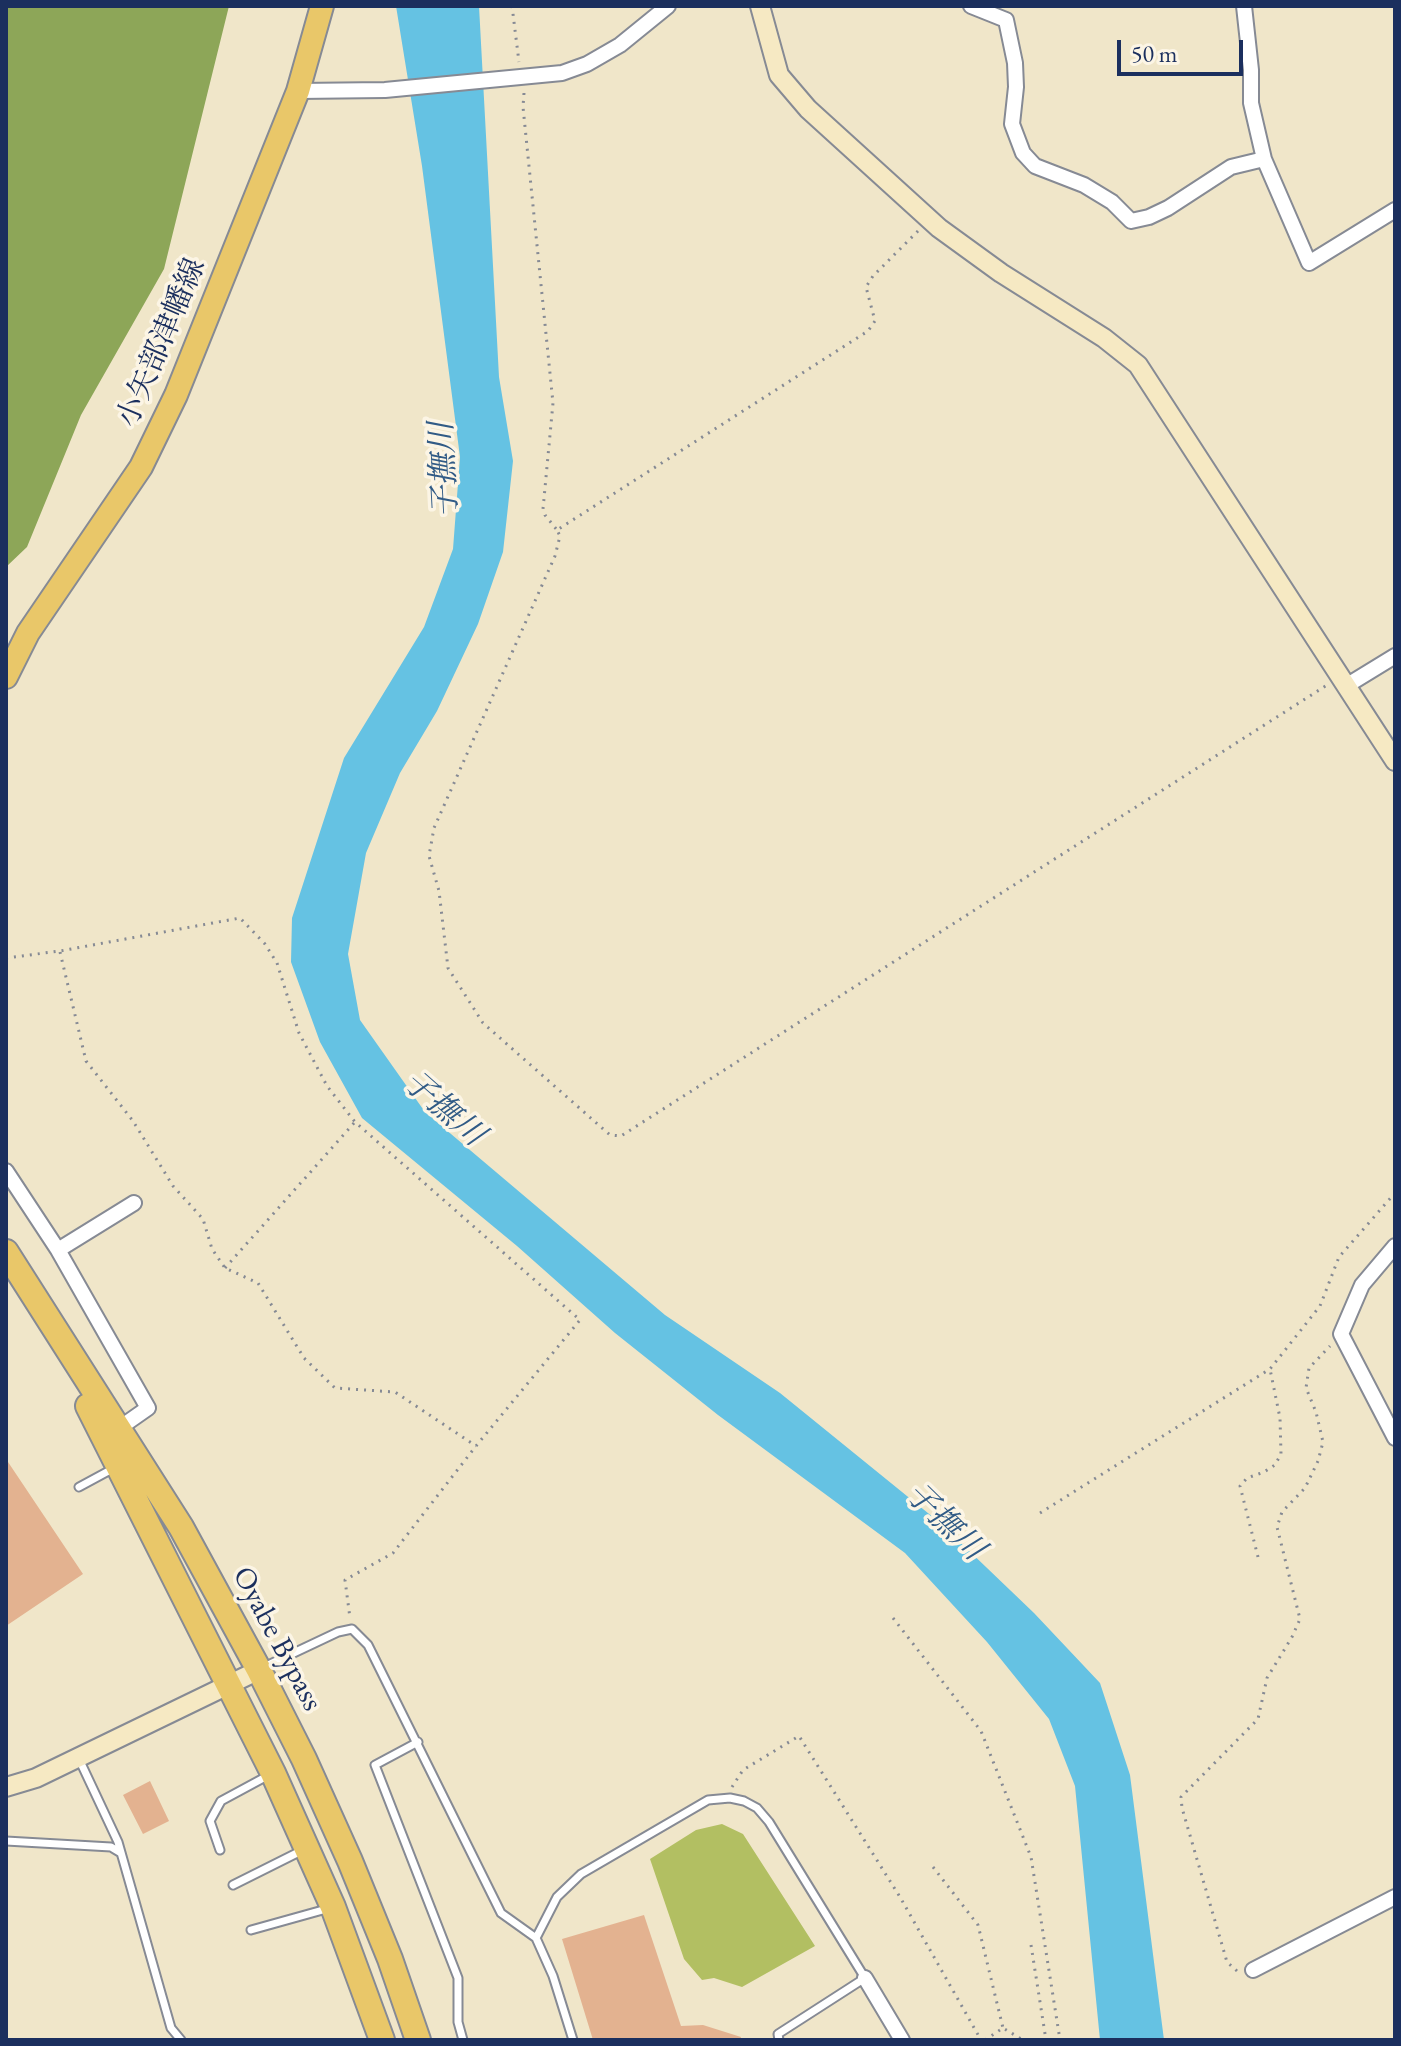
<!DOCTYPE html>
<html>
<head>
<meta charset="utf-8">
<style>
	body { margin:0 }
	#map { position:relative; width:1401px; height:2046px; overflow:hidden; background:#f0e6c9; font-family:"EB Garamond",serif }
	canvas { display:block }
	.frame { position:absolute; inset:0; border:8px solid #1b2f5e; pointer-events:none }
	.scale { position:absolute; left:1117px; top:40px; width:126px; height:36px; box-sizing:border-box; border:4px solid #1b2f5e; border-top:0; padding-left:10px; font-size:24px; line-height:28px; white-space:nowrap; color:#1b2f5e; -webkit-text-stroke:6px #fcf5e5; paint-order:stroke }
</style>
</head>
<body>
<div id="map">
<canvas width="1401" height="2046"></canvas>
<div class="frame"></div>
<div class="scale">50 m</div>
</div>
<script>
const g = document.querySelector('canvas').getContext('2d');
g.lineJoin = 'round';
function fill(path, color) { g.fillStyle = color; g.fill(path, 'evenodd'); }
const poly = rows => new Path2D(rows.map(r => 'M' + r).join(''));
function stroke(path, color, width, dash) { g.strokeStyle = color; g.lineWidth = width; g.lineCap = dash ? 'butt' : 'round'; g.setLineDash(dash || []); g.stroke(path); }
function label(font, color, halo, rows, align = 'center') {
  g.font = font + ' "EB Garamond","Noto Serif JP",serif'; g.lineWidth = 7; g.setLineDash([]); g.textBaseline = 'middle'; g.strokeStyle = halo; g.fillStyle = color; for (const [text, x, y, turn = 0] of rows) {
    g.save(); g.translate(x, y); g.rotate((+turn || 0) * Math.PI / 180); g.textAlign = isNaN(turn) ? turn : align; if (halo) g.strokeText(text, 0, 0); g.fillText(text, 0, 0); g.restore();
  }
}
const green = poly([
	[722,1824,743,1834,815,1946,742,1987,714,1978,702,1980,684,1959,650,1859,696,1830]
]);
const forest = poly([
	[6,6,229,6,164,269,81,415,27,547,6,567]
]);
const water = poly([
	[396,6,479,6,499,377,513,461,503,552,478,624,437,711,400,773,366,853,348,954,360,1020,425,1112,665,1315,780,1393,939,1522,1034,1613,1100,1683,1130,1775,1164,2040,1100,2040,1075,1786,1049,1719,987,1642,905,1553,718,1415,615,1333,517,1246,362,1118,320,1042,291,962,292,918,344,758,424,627,453,549,460,457,422,166]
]);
const building = poly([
	[6,1459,83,1574,6,1626],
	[150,1781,169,1821,143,1834,123,1795],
	[644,1915,681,2026,703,2025,741,2037,740,2040,593,2040,562,1939]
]);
const path = poly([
	[512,6,519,62],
	[524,93,523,107,553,403,543,509,545,515,557,530],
	[918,231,873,276,866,287,875,321,868,331,557,530,560,536,555,556,434,828,429,856,439,891,448,968,483,1023,610,1135,621,1136,1327,685],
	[60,952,86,1061,133,1121,173,1186,203,1219,212,1249,225,1268,258,1283,304,1358,335,1388,395,1392,476,1446],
	[6,958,60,951,240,918,265,944,277,963,299,1033,327,1086,355,1122,580,1320,476,1446,393,1553,345,1580,350,1618],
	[225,1268,355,1122],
	[1040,1513,1270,1369,1320,1306,1339,1257,1395,1193],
	[1258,1557,1240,1486,1247,1478,1264,1472,1275,1465,1281,1454,1280,1418,1270,1369],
	[893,1618,981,1731,1031,1857,1060,2040],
	[732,1787,743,1770,799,1736,900,1897,981,2040],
	[933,1867,978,1925,1003,2028],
	[1031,1945,1046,2040],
	[1237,1971,1227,1962,1182,1808,1181,1797,1258,1719,1267,1678,1292,1637,1300,1619,1277,1527,1282,1512,1305,1488,1318,1461,1323,1442,1316,1412,1306,1388,1309,1368,1330,1346],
	[985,2040,1003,2028,1023,2040]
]);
const lane = poly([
	[79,1487,116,1467],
	[264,1667,338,1632,352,1629,368,1645,501,1913,536,1938,553,1976,573,2040],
	[418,1742,375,1765,458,1978,458,2022,463,2040],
	[79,1759,118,1842,171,2028,181,2040],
	[6,1841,111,1847,121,1853],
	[220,1850,210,1821,221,1801,271,1774],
	[233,1885,303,1850],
	[251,1930,330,1908],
	[536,1938,557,1897,581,1874,708,1800,730,1798,744,1801,757,1808,769,1822,865,1978,778,2034,779,2040]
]);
const street = poly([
	[971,6,1006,20,1015,63,1016,87,1012,124,1023,153,1035,166,1084,185,1112,202,1131,221,1149,217,1168,208,1231,167,1264,159],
	[1244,6,1251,70,1251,103,1264,159,1309,263,1395,210],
	[298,91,385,90,562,73,587,64,620,45,668,6],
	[1346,686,1395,656],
	[6,1171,58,1250,148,1408,118,1429],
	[1395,1246,1362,1285,1341,1334,1395,1438],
	[58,1250,134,1203],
	[1253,1970,1395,1897],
	[865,1978,902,2040]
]);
const secondary = poly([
	[760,6,779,75,808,109,939,228,1001,273,1104,338,1138,365,1395,761],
	[6,1787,36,1778,259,1670]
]);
const primary = poly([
	[6,677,28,633,141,467,176,395,298,91,322,6]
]);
const highway = poly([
	[6,1252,181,1527,259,1670,304,1759,350,1861,390,1959,418,2040],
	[88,1406,273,1773,333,1907,382,2040]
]);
const streetNames = [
	["小矢部津幡線",162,343,-67],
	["Oyabe Bypass",277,1639,62]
];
const waterNames = [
	["子撫川",445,470,-93],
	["子撫川",443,1109,41],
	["子撫川",944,1522,44]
];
fill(green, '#b2bf62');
fill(forest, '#8da658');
fill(water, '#65c2e3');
fill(building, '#e3b290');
stroke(lane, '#868a94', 11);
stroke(street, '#868a94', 18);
stroke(secondary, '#868a94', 22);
stroke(primary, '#868a94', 26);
stroke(highway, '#868a94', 28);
stroke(path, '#868a94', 3, [2, 6]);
stroke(lane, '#fff', 7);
stroke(street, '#fff', 14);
stroke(secondary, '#f6e9c3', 18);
stroke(primary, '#e9c769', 22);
stroke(highway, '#e9c769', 24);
label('30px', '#1b2f5e', '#fcf5e5', streetNames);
label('italic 32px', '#315b86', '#fcf5e5', waterNames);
</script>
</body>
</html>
